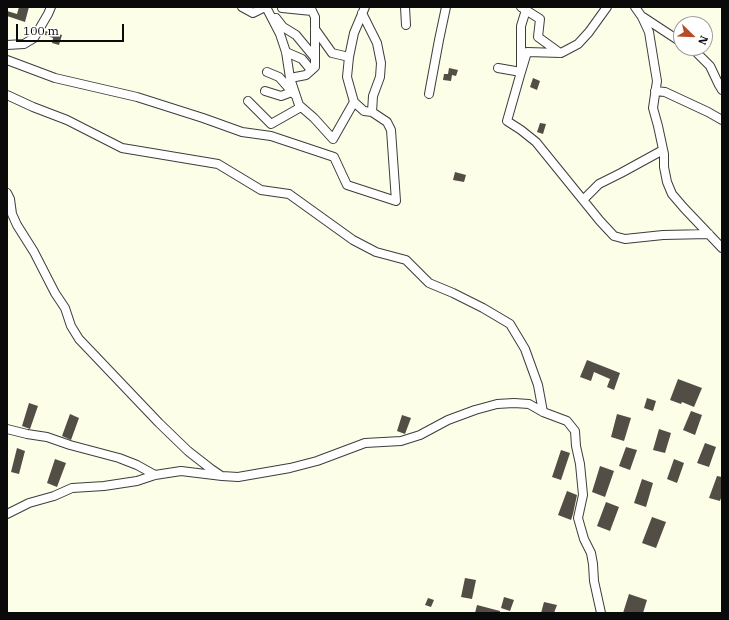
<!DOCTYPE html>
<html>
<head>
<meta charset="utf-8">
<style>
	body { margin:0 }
	#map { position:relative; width:729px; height:620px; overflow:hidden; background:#fcfee7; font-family:"IBM Plex Serif",serif }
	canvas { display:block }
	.frame { position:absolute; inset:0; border:8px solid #0a0a0a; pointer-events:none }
	.north { position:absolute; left:673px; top:16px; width:40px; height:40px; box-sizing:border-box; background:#fff; border:1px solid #9d9d9d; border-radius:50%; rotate:113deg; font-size:11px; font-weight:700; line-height:16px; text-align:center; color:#0a0a0a }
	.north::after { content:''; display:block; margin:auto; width:14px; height:18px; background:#b44d27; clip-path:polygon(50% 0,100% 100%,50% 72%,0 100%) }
	.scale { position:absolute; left:16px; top:24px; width:108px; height:18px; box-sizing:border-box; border:2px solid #0a0a0a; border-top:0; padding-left:5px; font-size:12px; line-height:14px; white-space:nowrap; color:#0a0a0a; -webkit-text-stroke:3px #fff; paint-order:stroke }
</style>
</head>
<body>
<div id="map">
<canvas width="729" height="620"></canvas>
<div class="frame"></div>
<div class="north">N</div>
<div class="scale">100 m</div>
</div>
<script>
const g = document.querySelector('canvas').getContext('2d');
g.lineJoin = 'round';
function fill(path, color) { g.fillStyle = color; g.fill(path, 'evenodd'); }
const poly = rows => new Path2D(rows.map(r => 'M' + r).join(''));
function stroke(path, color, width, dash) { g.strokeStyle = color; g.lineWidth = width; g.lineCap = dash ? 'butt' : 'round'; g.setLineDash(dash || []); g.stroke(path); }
const building = poly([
	[19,7,29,7,25,22,7,16,7,11,17,14],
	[45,31,62,35,59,45,52,43,53,38,43,34],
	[449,68,458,70,456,76,452,75,451,81,443,80,444,74,448,74],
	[533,78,540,81,537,90,530,87],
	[540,123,546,124,543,134,537,132],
	[455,172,466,175,464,182,453,180],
	[587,360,620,373,614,390,607,387,610,379,594,372,591,381,580,377],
	[678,379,702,388,694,407,682,402,681,404,670,400],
	[647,398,656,401,653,411,644,408],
	[29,403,38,406,30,429,22,426],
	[691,411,702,415,695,435,683,430],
	[70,414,79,418,71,440,62,436],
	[617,414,631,418,624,441,611,437],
	[402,415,411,418,405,434,397,431],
	[659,429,671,433,665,453,653,450],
	[705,443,716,447,709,467,697,463],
	[626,447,637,450,630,470,619,466],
	[17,448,25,451,19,474,11,472],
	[561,450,570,453,561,480,552,477],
	[55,459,66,463,57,487,47,483],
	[674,459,684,463,677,483,667,479],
	[600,466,614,471,605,497,592,492],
	[717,476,722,477,722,495,720,501,709,498],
	[642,479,653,483,646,507,634,503],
	[567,491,577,495,573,514,571,520,558,515],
	[606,502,619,507,610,531,597,526],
	[652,517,666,522,656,548,642,543],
	[465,578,476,580,472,599,461,597],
	[629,594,647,600,643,613,623,613],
	[504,597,514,600,510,611,501,608],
	[428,598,434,600,431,607,425,605],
	[544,602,557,605,554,613,541,613],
	[477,605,500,611,500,613,475,613]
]);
const minor = poly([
	[242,7,253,13,265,7],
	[405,7,406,25],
	[521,7,540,19,538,37,560,53],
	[635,7,642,17,649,32,654,63,657,81,653,108,658,126,664,154,664,167,667,182,672,194,684,208,722,248],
	[282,8,312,11],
	[526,10,521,26,521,72,507,121,521,130,536,142,600,221,614,236,625,239,663,235,709,234],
	[362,13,377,43,381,63,380,77,373,96,372,112],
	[643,17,681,42],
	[276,18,283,27,296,35,315,58,315,17,310,7],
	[315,29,332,53,349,57],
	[7,45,24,44,34,38,48,14,51,7],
	[690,48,696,52,710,66,719,85,722,90],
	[286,52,302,59,311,70],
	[7,60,55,78,137,97,203,118,242,132,271,136,334,157,347,185,396,201,391,130,387,122,372,112,364,111,354,102,333,139,314,118,299,105,290,78,286,52,280,34,266,7],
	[498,68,521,72,527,52,561,53,578,44,589,32,607,7],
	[267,72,279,77,294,94],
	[290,78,306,75,315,67,315,58],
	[265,91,281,96,292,92],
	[655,91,665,92,708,112,722,120],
	[429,94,439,40,446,7],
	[7,95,33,107,67,120,122,148,218,164,261,190,289,194,353,240,376,252,406,260,429,283,453,293,483,308,510,324,525,349,538,385,543,412],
	[248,101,271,124,301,107],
	[354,102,347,77,349,57,354,33,365,7],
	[7,193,10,199,12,214,17,225,34,252,55,293,65,308,71,326,79,339,159,423,188,451,211,469,220,475],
	[583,200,599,184,621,173,663,150],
	[7,429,27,434,47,437,70,445,119,458,137,465,155,475],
	[7,514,29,503,54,496,72,488,104,486,137,481,155,475,181,471,222,476,238,477,290,468,317,461,365,443,401,441,420,435,448,420,475,410,497,404,514,403,529,404,543,412,567,421,575,431,576,446,580,464,583,495,578,518,584,539,591,553,593,564,594,581,601,613]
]);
fill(building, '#524e46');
stroke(minor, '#3d3d3d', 10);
stroke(minor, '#fff', 8);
</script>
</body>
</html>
